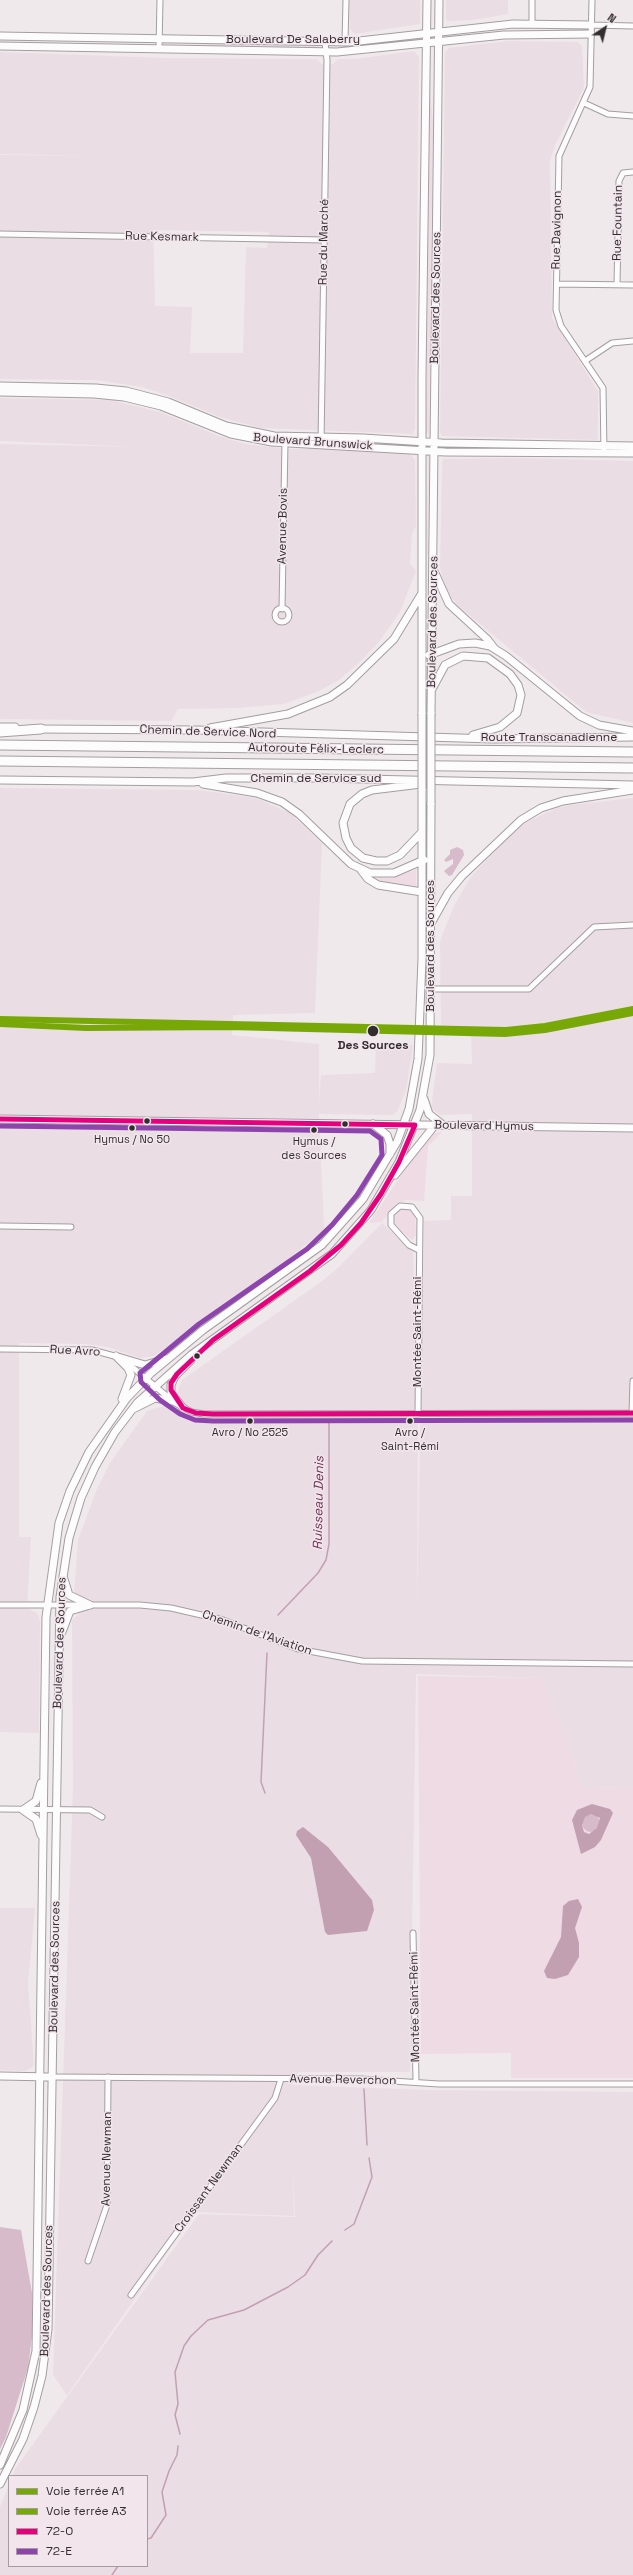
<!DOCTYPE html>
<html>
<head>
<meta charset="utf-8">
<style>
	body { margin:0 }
	#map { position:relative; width:633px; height:2575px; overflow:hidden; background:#efe9ec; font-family:"Space Grotesk",sans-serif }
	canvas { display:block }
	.legend { position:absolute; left:8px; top:2475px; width:140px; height:92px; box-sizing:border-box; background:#f2e6ec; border:1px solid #a59ca1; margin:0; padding:5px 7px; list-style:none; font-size:12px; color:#322e30 }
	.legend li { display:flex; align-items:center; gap:8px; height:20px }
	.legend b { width:20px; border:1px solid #a59ca1 }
	.north { position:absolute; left:585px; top:8px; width:40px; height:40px; -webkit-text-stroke:3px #f2e6ec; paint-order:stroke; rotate:35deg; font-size:11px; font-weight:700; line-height:16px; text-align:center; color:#322e30 }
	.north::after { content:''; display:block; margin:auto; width:14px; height:18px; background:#322e30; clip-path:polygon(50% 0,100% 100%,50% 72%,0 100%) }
</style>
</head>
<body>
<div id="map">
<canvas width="633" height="2575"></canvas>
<ul class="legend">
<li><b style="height:5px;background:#78a807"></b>Voie ferrée A1</li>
<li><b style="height:5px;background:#78a807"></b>Voie ferrée A3</li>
<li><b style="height:5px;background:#e5007d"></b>72-O</li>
<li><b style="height:5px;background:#8e44ad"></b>72-E</li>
</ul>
<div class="north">N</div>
</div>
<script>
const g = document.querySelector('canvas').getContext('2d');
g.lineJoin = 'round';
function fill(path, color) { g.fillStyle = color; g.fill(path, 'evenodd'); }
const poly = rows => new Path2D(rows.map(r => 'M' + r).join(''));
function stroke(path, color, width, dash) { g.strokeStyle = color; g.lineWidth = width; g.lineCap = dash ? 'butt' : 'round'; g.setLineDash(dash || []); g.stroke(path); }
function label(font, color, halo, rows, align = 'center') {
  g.font = font + ' "Space Grotesk",sans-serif'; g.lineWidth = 3; g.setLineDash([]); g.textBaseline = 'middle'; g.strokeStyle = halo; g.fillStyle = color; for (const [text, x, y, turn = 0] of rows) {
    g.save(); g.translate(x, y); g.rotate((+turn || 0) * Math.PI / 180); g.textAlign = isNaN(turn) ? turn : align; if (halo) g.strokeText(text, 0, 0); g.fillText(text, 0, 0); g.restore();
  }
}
const built = poly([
	[349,0,420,0,420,24,354,34,350,28],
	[446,0,508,0,508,14,473,20,448,21,446,19],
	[508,41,578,42,582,46,584,88,556,143,550,161,552,318,598,391,598,440,442,436,440,432,445,52,449,48],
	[414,51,419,57,415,429,412,434,261,428,223,418,164,394,142,387,96,380,0,379,0,155,99,156,0,154,0,52,164,58,317,59,321,64,333,64,338,59,355,59],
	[153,230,269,232,267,248,246,247,243,353,190,353,192,307,155,306],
	[0,398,110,400,160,412,219,436,245,444,291,449,326,448,410,454,415,460,416,526,412,533,410,563,416,571,400,612,378,643,359,663,339,680,317,692,283,704,238,708,178,709,171,721,0,719,0,444,141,447,0,441],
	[521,458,633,461,633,723,586,712,456,604,445,587,440,569,442,462,444,459],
	[0,788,198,790,256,798,290,813,322,843,315,1013,233,1015,232,1035,319,1044,319,1102,321,1075,375,1073,376,1044,413,1045,406,1090,397,1112,393,1115,319,1114,324,1230,265,1278,154,1356,140,1358,108,1347,85,1344,19,1343,19,1537,31,1537,27,1608,37,1613,40,1621,39,1733,0,1732],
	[633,798,633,1789,583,1788,542,1678,416,1674,410,2072,298,2072,292,2085,429,2090,633,2092,633,2575,0,2575,0,2507,9,2485,9,2566,147,2566,147,2476,12,2476,15,2469,199,2214,295,2217,293,2161,294,2216,196,2212,67,2395,53,2375,73,1789,72,1620,86,1607,86,1602,74,1592,78,1540,96,1491,110,1463,147,1411,174,1403,182,1380,322,1281,339,1267,382,1223,413,1252,418,1412,417,1612,424,1221,451,1220,451,1196,472,1196,472,1114,440,1115,431,1108,437,1063,472,1064,471,1027,441,1026,440,941,454,906,470,878,509,835,527,822,554,809,571,805],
	[0,1908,35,1908,28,1983,34,2066,26,2071,0,2070]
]);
const green = poly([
	[232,43,319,45,319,47,192,45],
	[430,90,433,124,429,433,426,433],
	[428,455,429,455,428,554,427,554],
	[416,870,416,886,381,882,371,878,390,878],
	[442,1132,428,1146,424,1201,406,1200,397,1203,382,1222,369,1223,423,1143,431,1134],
	[402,1207,413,1211,415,1217,416,1235,412,1240,395,1226,394,1222,395,1213],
	[418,1676,542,1678,583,1788,633,1789,633,2078,511,2078,511,2053,421,2054]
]);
const forest = poly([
	[457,847,463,850,464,855,452,875,449,876,444,871,453,864,453,859,446,862,444,860,450,854,450,850],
	'582 1823a9 9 0 1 1 18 0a9 9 0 1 1-18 0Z',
	[0,2227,21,2230,32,2293,32,2336,28,2368,6,2437,0,2449]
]);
const water = poly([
	[592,1804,610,1809,613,1813,601,1840,595,1847,581,1854,572,1820,577,1810],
	[591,1814,600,1818,597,1828,589,1834,584,1832,582,1825,585,1817],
	[303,1827,328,1847,372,1900,374,1910,367,1931,328,1935,325,1932,311,1858,296,1835,297,1831],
	[578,1899,582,1907,575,1928,579,1943,579,1957,568,1975,555,1979,547,1978,544,1971,561,1937,563,1906,569,1901]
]);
const stream = poly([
	[278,1615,318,1573,326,1560,329,1544,329,1422],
	[265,1793,261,1782,267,1653],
	[364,2089,367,2145],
	[345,2230,354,2224,372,2177,369,2158],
	[180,2434,175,2415,178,2404,175,2372,184,2346,191,2336,208,2320,244,2310,288,2287,305,2275,318,2255,332,2241],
	[147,2539,151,2538,166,2515,162,2492,169,2471,177,2455,178,2446],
	[112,2575,118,2566]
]);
const street = poly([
	[592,0,590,87,559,156,556,310,561,326,603,388,604,453],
	[532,23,532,0],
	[591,25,633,26],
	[345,42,346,0],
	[159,49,160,0],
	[584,103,608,114,633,116],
	[0,234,324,240],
	[557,284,633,285],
	[617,285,619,181,623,173,633,172],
	[585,361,612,343,633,341],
	[321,443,327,60,325,42],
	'275 615a7 7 0 1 1 14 0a7 7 0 1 1-14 0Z',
	[282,609,285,442],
	[430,989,529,989,594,927,633,925],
	[0,1226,71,1227],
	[0,1349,92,1350,118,1357],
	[125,1361,175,1403,192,1412,204,1414,633,1413],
	[632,1413,633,1381],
	[418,1414,420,1218,412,1207,400,1206,391,1214,391,1225,409,1245,419,1250],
	[0,1605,140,1605,171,1608,223,1620,298,1649,362,1661,633,1664],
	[0,1809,90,1810,102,1817],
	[413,1933,416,2081],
	[52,2077,361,2079,439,2084,633,2084],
	[88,2261,107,2205,108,2077],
	[131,2295,275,2098,281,2079]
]);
const secondary = poly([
	[0,36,350,42,513,24,591,25],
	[0,46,337,52,504,35,591,34],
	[0,386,96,388,126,391,168,402,226,426,274,436,363,438,442,443,633,446],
	[0,392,94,394,124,397,161,406,231,434,272,442,445,452,633,453],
	[434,571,449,604,487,639,494,648],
	[429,655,459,644,475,643,490,646,506,656,580,716,599,725,633,731],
	[432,689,445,665,463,656,488,658,510,674,518,685,521,695,517,713,500,727,473,735],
	[422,714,422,377,427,0],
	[431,714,439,0],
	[0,727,15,727],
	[210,728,288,714,330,697,347,685,394,639,422,593],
	[37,729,196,730,493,739,633,737],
	[0,780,193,782,226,778,319,778,633,785],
	[203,784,257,793,282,802,299,814,351,864,370,873,394,873,424,860],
	[421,784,372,790,362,794,350,804,343,823,346,838,351,848,363,858,376,861,387,861,400,855,421,833],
	[361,870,368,879,378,885,422,892],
	[430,925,448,893,462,876,521,820,541,808,563,801,633,790],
	[424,1099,429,1114,443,1125],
	[0,1119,633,1128],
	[373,1124,387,1135,390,1144,390,1154],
	[395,1175,435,1125],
	[116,1356,128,1368,131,1375,122,1399],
	[118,1357,145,1365,166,1359],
	[135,1408,155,1398,171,1401],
	[183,1408,171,1393,171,1385,175,1376,191,1360],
	[63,1576,69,1595,90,1605],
	[62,1632,70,1611,90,1605],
	[23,1810,36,1801,41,1783],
	[23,1810,36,1819,41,1835],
	[0,2076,52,2077],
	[0,2465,23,2410,36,2351,46,1617,59,1523,70,1491,89,1452,127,1398,151,1373,203,1330,322,1245,363,1199,397,1142,409,1109,418,1059,422,959,422,789],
	[0,2484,23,2439,34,2407,42,2376,48,2329,60,1597,69,1538,81,1498,95,1467,115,1432,138,1402,191,1355,332,1254,371,1210,399,1162,420,1110,430,1055,431,803]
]);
const highway = poly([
	[0,732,41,729],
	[0,745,633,752],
	[0,761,633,768]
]);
const secondaryBridge = poly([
	[422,789,422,714],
	[431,803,431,714]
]);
const bus1 = poly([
	[0,1119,415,1125,399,1162,381,1194,361,1223,341,1245,310,1271,213,1340,177,1374,171,1383,171,1390,183,1408,196,1413,213,1414,633,1413]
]);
const bus2 = poly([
	[0,1126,370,1131,381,1139,382,1155,357,1195,332,1225,307,1249,199,1324,140,1373,141,1382,160,1400,180,1414,195,1420,213,1421,633,1420]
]);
const rail1 = poly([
	[0,1024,86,1028,229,1027,505,1034,545,1030,633,1013]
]);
const rail2 = poly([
	[0,1019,506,1030,545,1026,633,1009]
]);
const markers = [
	[373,1031,6,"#322e30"],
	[147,1121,3.5,"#322e30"],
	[345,1124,3.5,"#322e30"],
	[132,1128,3.5,"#322e30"],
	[314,1130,3.5,"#322e30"],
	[197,1356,3.5,"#322e30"],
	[250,1421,3.5,"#322e30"],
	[410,1421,3.5,"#322e30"]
];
const busNames = [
	["Hymus / No 50",132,1140],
	["Hymus /",314,1142],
	["des Sources",314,1156],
	["Avro / No 2525",250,1433],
	["Avro /",410,1433],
	["Saint-Rémi",410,1447]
];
const streetNames = [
	["Boulevard De Salaberry",293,40],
	["Rue Fountain",618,223,-89],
	["Rue Davignon",557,230,-89],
	["Rue Kesmark",162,237,1],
	["Rue du Marché",324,242,-89],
	["Boulevard des Sources",436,298,-89],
	["Boulevard Brunswick",313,442,4],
	["Avenue Bovis",283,526,-89],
	["Boulevard des Sources",433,622,-89],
	["Chemin de Service Nord",208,732,2],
	["Route Transcanadienne",549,738],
	["Autoroute Félix-Leclerc",316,749,1],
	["Chemin de Service sud",316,779],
	["Boulevard des Sources",431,946,-90],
	["Boulevard Hymus",484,1126,1],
	["Montée Saint-Rémi",418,1332,-90],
	["Rue Avro",75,1351,3],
	["Chemin de l'Aviation",257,1633,19],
	["Boulevard des Sources",60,1643,-88],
	["Boulevard des Sources",55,1967,-89],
	["Montée Saint-Rémi",415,2007,-91],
	["Avenue Reverchon",343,2080,1],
	["Avenue Newman",107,2159,-89],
	["Croissant Newman",209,2188,-54],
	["Boulevard des Sources",47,2291,-88]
];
const stopNames = [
	["Des Sources",373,1046]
];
const waterNames = [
	["Ruisseau Denis",319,1503,-89]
];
fill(built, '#ebdde4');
fill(green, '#eedbe4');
fill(forest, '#d7bbca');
fill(water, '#c2a0b2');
stroke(stream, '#c2a0b2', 1.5);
stroke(street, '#a39ea0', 7);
stroke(secondary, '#a39ea0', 9);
stroke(highway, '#a39ea0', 11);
stroke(street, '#fdfcfc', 5);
stroke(secondary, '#fdfcfc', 7);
stroke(highway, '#fdfcfc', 9);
stroke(secondaryBridge, '#a39ea0', 9, []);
stroke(secondaryBridge, '#fdfcfc', 7);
stroke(bus1, '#e5007d', 5);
stroke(bus2, '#8e44ad', 5);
stroke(rail1, '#78a807', 6);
stroke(rail2, '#78a807', 6);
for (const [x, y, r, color] of markers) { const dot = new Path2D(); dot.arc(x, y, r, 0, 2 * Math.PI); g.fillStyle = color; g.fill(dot); stroke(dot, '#f2e6ec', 1.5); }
label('11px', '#322e30', '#f2e6ec', busNames);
label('12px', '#322e30', '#f2e6ec', streetNames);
label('bold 12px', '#322e30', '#f2e6ec', stopNames);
label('italic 13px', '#6d3254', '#f2e6ec', waterNames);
</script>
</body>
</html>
